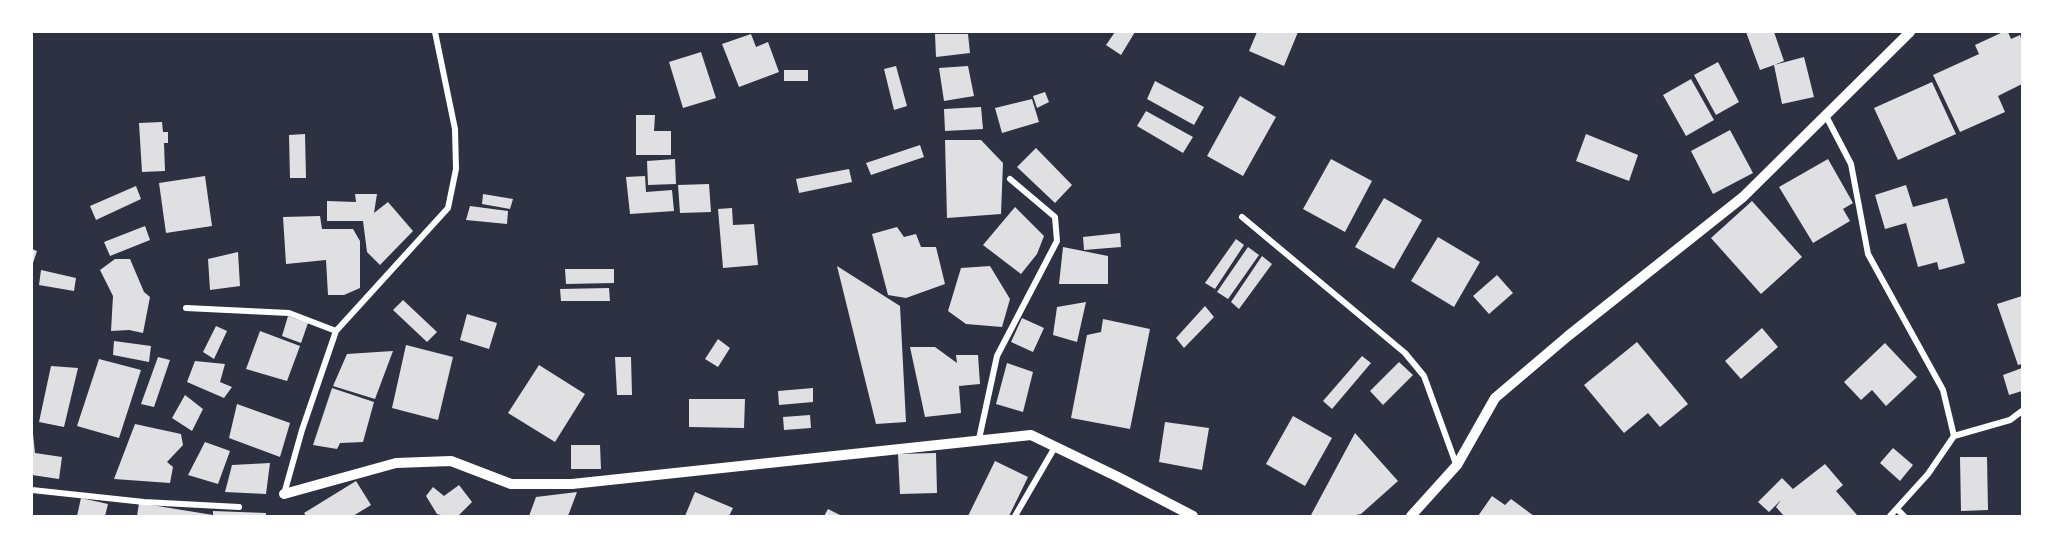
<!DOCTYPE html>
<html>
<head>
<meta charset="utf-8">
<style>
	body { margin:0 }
	#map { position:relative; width:2054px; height:548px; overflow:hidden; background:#2d3142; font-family:Commissioner,sans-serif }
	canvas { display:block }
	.frame { position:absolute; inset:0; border:33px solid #fff; pointer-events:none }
</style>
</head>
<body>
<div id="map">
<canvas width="2054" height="548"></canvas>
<div class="frame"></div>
</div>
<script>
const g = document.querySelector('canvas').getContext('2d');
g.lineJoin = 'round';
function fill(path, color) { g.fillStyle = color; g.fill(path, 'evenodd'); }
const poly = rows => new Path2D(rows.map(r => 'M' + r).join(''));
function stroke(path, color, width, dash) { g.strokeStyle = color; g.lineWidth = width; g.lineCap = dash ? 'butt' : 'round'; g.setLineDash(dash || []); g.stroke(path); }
const building = poly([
	[1115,32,1135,32,1121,55,1106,45],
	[1257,32,1298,32,1284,66,1249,51],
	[1746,32,1774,32,1784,61,1774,65,1804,57,1814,97,1782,104,1774,65,1760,70],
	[2003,32,2008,32,2011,39,2020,35,2022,41,2022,84,1998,96,2005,112,1960,132,1933,75,1979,54,1975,45],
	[751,34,756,47,768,42,779,72,739,87,722,44],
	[935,34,968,34,970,53,936,57],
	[701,52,716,98,683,108,669,62],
	[1718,62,1739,102,1716,115,1694,75],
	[896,66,907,106,894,110,884,69],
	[968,66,974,96,944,101,939,68],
	[784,70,808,70,808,81,784,81],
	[1691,79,1714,120,1686,136,1663,95],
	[1155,81,1204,107,1194,125,1147,99],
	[1932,82,1956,134,1898,160,1874,108],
	[1045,92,1049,102,1037,108,1033,96],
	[1240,96,1276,117,1243,176,1207,156],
	[1032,99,1039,122,1002,133,995,108],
	[981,107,983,129,945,131,944,109],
	[1146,111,1193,137,1183,153,1137,126],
	[636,115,655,115,654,131,671,131,671,155,636,155],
	[162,122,163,132,168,132,168,143,164,143,165,171,142,172,139,123],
	[1730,130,1753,173,1713,194,1691,151],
	[305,134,306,178,290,178,289,135],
	[1586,134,1638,155,1629,181,1576,161],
	[945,140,981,140,1003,163,1001,214,947,218],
	[920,145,924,157,871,175,866,163],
	[1036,148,1072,185,1055,203,1017,167],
	[675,159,676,184,648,185,647,161],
	[1331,159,1372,181,1345,232,1303,209],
	[1828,159,1853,203,1843,209,1850,221,1813,243,1779,187],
	[849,169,852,182,799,193,796,179],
	[205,176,212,226,166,233,159,183],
	[645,176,646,192,672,190,674,211,630,214,626,177],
	[709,184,711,212,680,213,678,185],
	[1906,185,1913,207,1947,198,1965,263,1939,270,1937,262,1918,267,1906,223,1885,229,1875,195],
	[136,186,141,199,96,220,90,206],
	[355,194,377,194,374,213,388,202,413,231,380,265,367,252,363,221,327,221,327,201,356,202],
	[483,194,513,199,510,209,482,204],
	[1384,198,1422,220,1394,269,1355,247],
	[1752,201,1802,257,1761,294,1711,238],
	[470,206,508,211,507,224,466,220],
	[1015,207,1044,236,1037,254,1021,274,983,245],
	[732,208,733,225,754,224,758,265,723,268,718,209],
	[320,216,322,229,353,229,360,241,360,288,344,295,328,295,326,260,286,264,283,217],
	[145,226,150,240,110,256,104,242],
	[897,227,904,237,916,234,921,247,936,247,945,284,906,298,888,295,872,234],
	[1120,233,1121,247,1084,250,1083,237],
	[1438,237,1480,262,1454,307,1411,281],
	[1236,239,1244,245,1215,289,1205,283],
	[1063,247,1108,256,1108,284,1059,284],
	[1248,247,1259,255,1228,299,1217,292],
	[32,249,37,251,32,266],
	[238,252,240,286,210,290,208,259],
	[1262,256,1272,264,1239,309,1231,302],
	[115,259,130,259,144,292,150,297,143,333,129,330,111,331,113,296,100,270],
	[837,266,900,306,906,422,876,424],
	[990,266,1010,299,1002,327,966,324,948,311,961,268],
	[565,269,614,269,614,283,566,284],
	[41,270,76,278,74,291,39,285],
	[1497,275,1513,293,1489,314,1473,296],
	[609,288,610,301,561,301,560,289],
	[2022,296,2022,364,2018,365,1997,304],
	[403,300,437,332,427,342,393,310],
	[1086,302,1077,342,1053,335,1057,307],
	[1205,306,1214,317,1184,348,1176,338],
	[467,314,497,323,489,349,460,340],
	[288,316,308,323,301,343,282,336],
	[1022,318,1044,328,1033,352,1011,342],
	[1103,319,1150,329,1130,429,1071,418,1087,335,1101,332],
	[216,326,227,331,214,359,203,352],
	[1762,328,1778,347,1741,379,1725,361],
	[260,331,300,346,287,381,246,369],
	[718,339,730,348,718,367,705,359],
	[114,341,151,346,149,362,113,355],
	[1637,342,1688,404,1660,427,1648,413,1624,433,1584,385],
	[1885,343,1917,377,1886,406,1872,390,1861,400,1844,382],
	[406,345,453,357,438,420,392,408],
	[910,347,935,347,957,363,956,355,978,355,980,384,959,386,961,413,925,417],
	[393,351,375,399,333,386,347,354],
	[1362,356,1371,363,1332,409,1323,401],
	[158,357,170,360,154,407,141,404],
	[615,357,631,357,632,395,617,395],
	[99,359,141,370,119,438,77,426],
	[195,361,225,364,220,382,232,387,224,398,187,382],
	[1399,362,1413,375,1383,405,1370,391],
	[1007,363,1033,372,1023,412,996,404],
	[539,365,585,394,555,442,508,413],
	[51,366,78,368,64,427,39,422],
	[2022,368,2022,391,2009,395,2003,375],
	[332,388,374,402,363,442,340,443,337,449,313,445],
	[813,388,813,402,779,405,778,391],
	[185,395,203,409,192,431,172,418],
	[689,399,745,399,744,428,689,427],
	[237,404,290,423,280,457,229,438],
	[810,415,811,428,784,430,783,417],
	[1293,416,1332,438,1305,486,1266,464],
	[1165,422,1209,428,1202,470,1159,462],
	[135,424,181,434,183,445,167,462,173,467,170,483,114,479],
	[1355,433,1398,481,1361,514,1351,516,1318,516,1311,515],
	[33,434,35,453,62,457,59,479,32,475],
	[205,442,230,451,218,484,188,475],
	[571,445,600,445,601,469,571,469],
	[1893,448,1913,465,1900,481,1880,463],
	[936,453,937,493,900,494,898,454],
	[1960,457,1987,457,1988,510,1961,511],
	[995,461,1028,477,1009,516,968,516],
	[270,463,266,494,225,492,232,465],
	[1825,464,1843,485,1836,491,1857,515,1856,516,1784,516,1776,507,1781,500,1769,512,1758,502,1782,478,1793,489],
	[356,481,371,505,353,516,306,516,304,513],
	[459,485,472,502,458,516,444,516,437,514,426,496,433,487,444,496],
	[577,492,568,516,529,516,536,497],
	[695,492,733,508,729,516,685,516],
	[1492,496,1505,505,1511,499,1534,516,1478,516],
	[81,498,108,504,105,516,77,516],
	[139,503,213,515,213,511,266,513,266,516,137,516],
	[828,509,842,516,824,516]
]);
const minor = poly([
	[1826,116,1851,164,1868,254,1943,390,1954,436,1928,474,1890,516],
	[1242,217,1405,353,1424,376,1456,464],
	[186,308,289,313,336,331],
	[1954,436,2010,420,2022,411],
	[979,439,997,356,1057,241,1055,217,1010,179],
	[32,490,144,502,239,507],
	[284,494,302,430,336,331,448,208,456,169,455,129,435,32],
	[1897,509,1904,516],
	[1015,516,1055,447]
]);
const tertiary = poly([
	[284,494,396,463,451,461,511,484,572,484,1031,435,1118,477,1193,516],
	[1411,516,1457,465,1495,398,1568,336,1743,197,1910,32]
]);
fill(building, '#e0e0e3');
stroke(minor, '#fff', 6);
stroke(tertiary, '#fff', 10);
</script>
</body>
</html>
